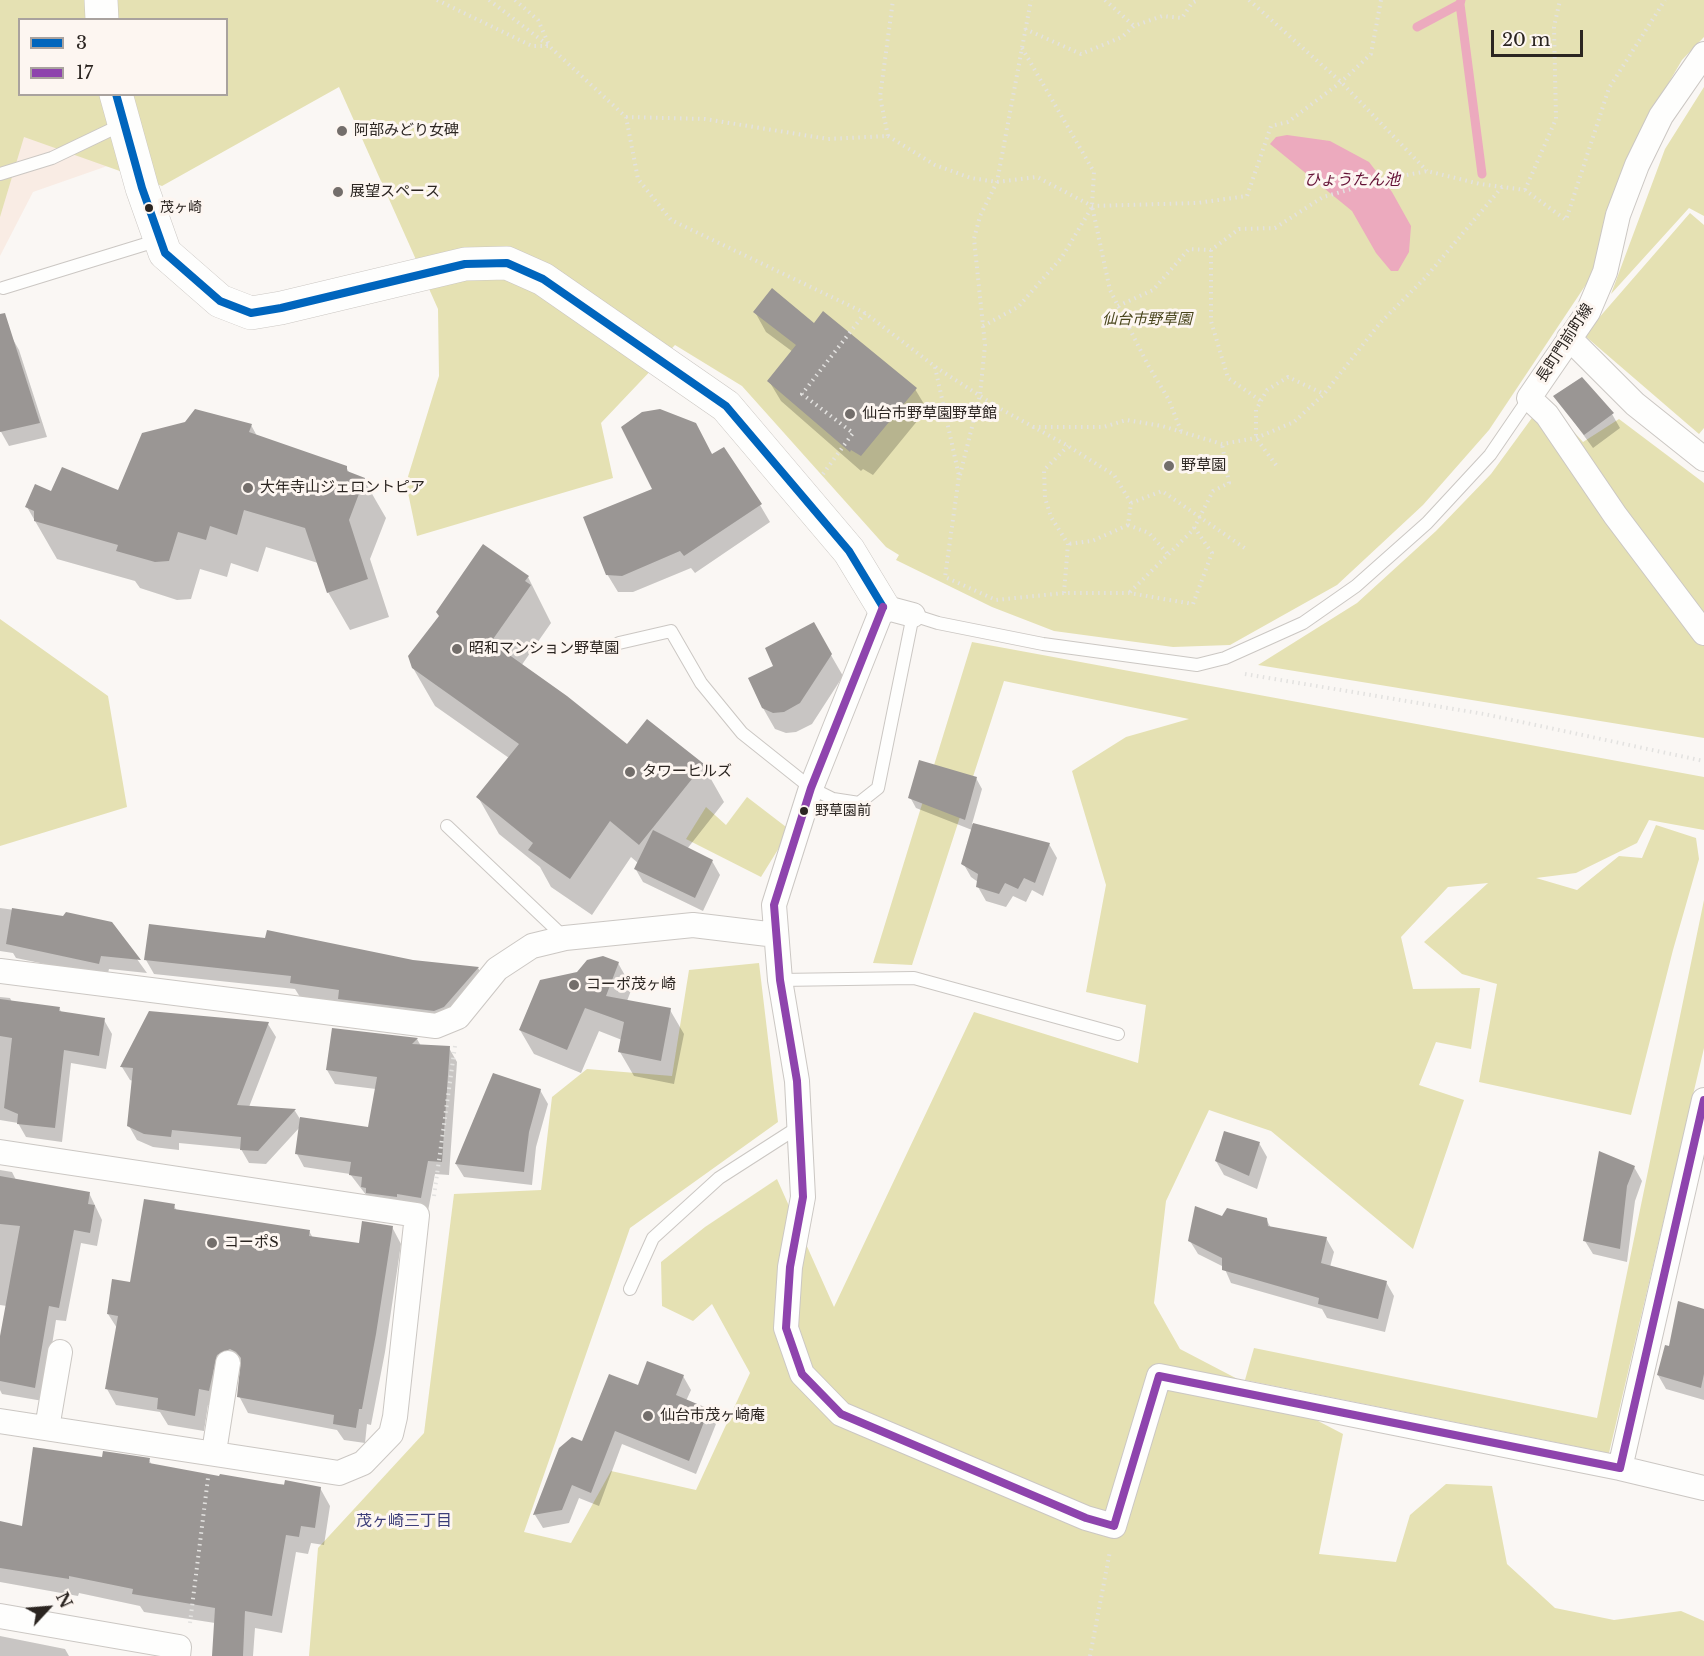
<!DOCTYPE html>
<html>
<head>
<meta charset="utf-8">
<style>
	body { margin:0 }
	#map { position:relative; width:1704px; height:1656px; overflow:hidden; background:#faf7f4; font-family:"Libre Baskerville",serif }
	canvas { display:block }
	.legend { position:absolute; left:18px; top:18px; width:210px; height:78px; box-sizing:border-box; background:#fdf6f1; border:2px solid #a9a29e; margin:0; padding:8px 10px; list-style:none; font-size:18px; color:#2b2521 }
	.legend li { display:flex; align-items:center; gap:12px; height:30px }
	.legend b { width:30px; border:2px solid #a9a29e }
	.north { position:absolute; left:18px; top:1578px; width:60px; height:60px; -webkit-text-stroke:4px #fdf6f1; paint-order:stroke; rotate:64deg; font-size:16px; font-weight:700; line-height:24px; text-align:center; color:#2b2521 }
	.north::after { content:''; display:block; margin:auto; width:21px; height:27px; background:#2b2521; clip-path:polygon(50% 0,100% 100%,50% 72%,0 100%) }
	.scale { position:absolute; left:1491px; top:30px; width:92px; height:27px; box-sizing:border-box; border:3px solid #2b2521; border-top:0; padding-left:8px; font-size:18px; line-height:21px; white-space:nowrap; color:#2b2521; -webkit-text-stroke:4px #fdf6f1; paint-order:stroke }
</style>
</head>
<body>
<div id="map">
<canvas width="1704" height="1656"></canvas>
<ul class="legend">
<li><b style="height:8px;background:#0065bd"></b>3</li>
<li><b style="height:8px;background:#8e44ad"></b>17</li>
</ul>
<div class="north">N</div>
<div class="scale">20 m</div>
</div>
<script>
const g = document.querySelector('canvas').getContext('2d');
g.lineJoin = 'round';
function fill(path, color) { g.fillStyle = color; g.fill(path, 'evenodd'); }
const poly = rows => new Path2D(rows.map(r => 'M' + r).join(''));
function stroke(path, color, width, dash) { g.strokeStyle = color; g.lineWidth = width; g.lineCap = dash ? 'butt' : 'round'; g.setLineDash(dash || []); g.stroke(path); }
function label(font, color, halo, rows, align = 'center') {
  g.font = font + ' "Libre Baskerville","Noto Sans JP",serif'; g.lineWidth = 6; g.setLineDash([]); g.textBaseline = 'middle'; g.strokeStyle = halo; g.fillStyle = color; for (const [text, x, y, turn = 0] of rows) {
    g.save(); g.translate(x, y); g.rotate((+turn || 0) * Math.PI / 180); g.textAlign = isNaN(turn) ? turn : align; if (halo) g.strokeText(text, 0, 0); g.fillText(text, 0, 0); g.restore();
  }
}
const built = poly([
	[0,0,20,20,20,94,113,164,33,192,0,256]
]);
const green = poly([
	[0,0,1704,0,1704,37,1682,60,1640,132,1597,268,1489,430,1423,505,1337,585,1230,645,1173,647,1054,631,992,607,896,560,899,555,886,547,742,386,675,345,601,423,613,478,417,536,406,483,439,376,438,309,339,87,162,186,24,137,0,217],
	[20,20,226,20,226,94,20,94],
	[1704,87,1704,216,1689,208,1611,294,1665,149],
	[1690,213,1704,225,1704,428,1699,434,1584,335],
	[1545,400,1583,442,1619,419,1704,483,1704,738,1258,665,1357,603,1436,531,1491,474],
	[0,619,108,696,127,807,0,846],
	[972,642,1704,777,1704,830,1649,820,1637,843,1576,873,1536,878,1577,890,1619,856,1642,858,1656,825,1696,838,1699,859,1673,950,1631,1115,1479,1082,1497,984,1462,974,1424,942,1488,883,1448,887,1401,937,1413,989,1480,988,1471,1049,1436,1042,1419,1085,1464,1100,1413,1249,1271,1131,1209,1110,1166,1201,1154,1303,1180,1349,1343,1434,1319,1554,1396,1562,1410,1515,1446,1484,1492,1486,1507,1564,1555,1608,1614,1620,1681,1611,1704,1621,1704,1656,309,1656,318,1548,424,1433,454,1194,541,1190,552,1097,587,1069,672,1076,689,970,759,963,778,1122,630,1228,524,1532,571,1543,611,1471,696,1490,750,1373,712,1304,693,1321,662,1306,661,1262,705,1227,777,1179,834,1307,974,1012,1138,1063,1146,1005,1086,992,1106,885,1072,771,1126,737,1189,719,1004,681,912,965,873,963],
	[747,797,790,830,761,877,686,839,706,807,726,825],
	[1704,900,1704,1048,1609,1453,1245,1380,1254,1348,1597,1418]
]);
const water = poly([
	[1287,135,1330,141,1369,162,1392,192,1411,226,1409,252,1398,271,1391,271,1376,253,1352,211,1270,144,1276,137]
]);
const shadow = poly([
	[755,312,814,325,915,389,927,409,873,475,863,469,861,471,781,401,769,381,793,352,766,332],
	[11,336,19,350,47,437,9,446,0,430,0,340],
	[1555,396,1612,414,1620,428,1593,448],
	[196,411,251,425,257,436,346,467,350,474,364,480,386,518,370,559,389,617,350,630,328,592,318,563,266,547,258,572,231,563,227,577,200,569,191,599,177,600,140,588,135,581,57,559,27,507,52,493,119,492],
	[713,456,760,505,770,522,695,573,691,568,633,592,618,592,607,574,654,490],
	[528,577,551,623,521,666,627,746,703,765,724,802,687,849,712,861,720,875,703,911,643,882,635,868,638,863,631,857,592,915,551,887,540,867,499,834,478,797,509,758,435,706,413,668],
	[813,624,843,676,812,724,796,732,786,733,775,729,763,708,775,667],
	[976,778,982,789,972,824,1049,844,1057,858,1043,896,1032,890,1026,902,1013,896,1006,907,986,901,978,887,978,882,971,877,963,863,972,830,916,808,910,797],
	[0,908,111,923,147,973,109,969,107,977,16,958,13,953,0,951],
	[146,960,413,962,478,968,486,981,452,1021,300,997,295,989,154,974],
	[618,963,632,988,627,1001,670,1010,684,1034,674,1084,634,1076,620,1052,622,1040,599,1031,581,1073,534,1054,520,1030],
	[0,997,10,998,12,1002,59,1008,62,1013,104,1020,112,1034,106,1069,71,1063,62,1142,26,1137,18,1123,0,1120],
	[268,1024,276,1037,249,1107,295,1111,300,1119,369,1129,376,1089,335,1084,327,1070,333,1030,417,1039,421,1046,449,1048,457,1062,449,1175,435,1174,428,1211,370,1200,350,1174,304,1167,297,1154,300,1127,266,1164,249,1163,241,1149,179,1143,179,1150,153,1147,137,1140,129,1126,133,1081,130,1080,122,1067],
	[540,1090,548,1104,536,1147,532,1185,464,1177,456,1164],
	[1259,1143,1267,1157,1257,1189,1224,1175,1216,1161],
	[1601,1153,1634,1167,1642,1181,1635,1201,1627,1262,1593,1254,1585,1241],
	[0,1170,12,1172,16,1180,89,1193,102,1220,97,1246,81,1243,66,1321,56,1320,43,1401,2,1394,0,1390,0,1346,7,1306,0,1305],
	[174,1206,177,1211,309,1231,313,1238,361,1245,392,1227,401,1244,385,1352,371,1425,367,1424,365,1443,344,1440,337,1430,248,1413,239,1396,242,1366,240,1365,218,1407,208,1405,204,1431,168,1425,160,1412,116,1405,107,1389,117,1328,108,1314,131,1283],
	[1223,1217,1266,1219,1271,1228,1326,1238,1334,1252,1330,1267,1386,1282,1394,1296,1385,1332,1327,1318,1322,1309,1231,1283,1224,1267,1198,1254,1190,1241],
	[1704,1310,1704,1400,1666,1389,1658,1375,1670,1348],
	[683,1376,691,1390,686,1401,708,1410,716,1424,696,1474,622,1444,599,1506,579,1498,569,1523,543,1528,535,1515,560,1449,583,1443],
	[103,1458,149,1460,152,1465,220,1478,320,1488,330,1506,324,1545,311,1543,308,1554,296,1552,282,1633,255,1628,253,1656,213,1656,215,1623,144,1612,140,1606,79,1593,78,1596,0,1582,0,1522,23,1528],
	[0,1636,65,1649,69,1656,0,1656]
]);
const stream = poly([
	[1461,0,1460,4,1482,174],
	[1417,27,1460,4]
]);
const building = poly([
	[772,288,814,323,823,311,917,388,861,456,851,450,850,452,767,381,796,345,753,312],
	[5,313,40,423,0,432,0,314],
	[1582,377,1614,413,1584,435,1553,396],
	[195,409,252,424,249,432,347,466,347,471,365,478,349,520,368,579,327,593,305,528,244,510,237,535,210,526,206,540,178,532,169,561,155,562,116,551,118,545,34,521,34,511,25,507,35,484,51,491,62,467,118,490,142,433,185,422],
	[660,409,696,423,712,454,724,447,762,504,684,556,680,551,622,576,606,575,583,517,652,489,621,427,642,412],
	[483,544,529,576,525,581,531,585,491,642,567,696,627,744,647,719,704,764,639,845,610,821,570,879,528,850,533,843,476,797,519,744,412,668,408,656,439,616,436,612],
	[814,622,832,654,800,703,784,712,773,713,762,708,748,678,773,666,765,648],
	[919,760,977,777,965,820,908,798],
	[973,823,1050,843,1035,883,1024,878,1018,889,1005,883,999,894,976,887,978,874,961,864],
	[653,830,713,860,695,898,634,869],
	[12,908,63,916,66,912,112,922,141,960,101,956,99,964,6,944],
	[149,924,265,938,267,930,413,960,479,967,444,1007,434,1011,338,999,339,990,290,983,291,976,144,960],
	[603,956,619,962,606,996,671,1008,661,1061,618,1052,624,1022,585,1008,567,1050,519,1030,540,980,577,972,587,960],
	[0,999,60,1007,59,1011,105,1018,99,1056,64,1050,55,1128,17,1124,18,1114,4,1108,12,1038,0,1036],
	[149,1011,269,1022,237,1105,296,1109,258,1151,240,1150,241,1137,172,1130,171,1137,144,1134,127,1126,133,1068,120,1067],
	[332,1028,418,1038,412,1044,450,1046,442,1162,428,1161,421,1198,397,1194,397,1197,366,1193,366,1188,361,1187,362,1177,349,1175,351,1162,295,1154,300,1117,368,1127,377,1077,326,1070],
	[493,1073,541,1089,529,1132,524,1172,455,1164],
	[1224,1131,1260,1142,1249,1176,1215,1161],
	[1599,1151,1635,1166,1627,1186,1620,1249,1583,1241],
	[0,1176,90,1192,88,1204,95,1205,90,1233,74,1230,59,1308,49,1306,35,1388,0,1381,0,1336,20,1226,0,1224],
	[144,1199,175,1204,174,1209,310,1230,309,1236,359,1243,362,1221,393,1226,376,1334,362,1409,359,1409,356,1428,333,1424,334,1415,237,1397,241,1358,236,1352,230,1349,217,1355,209,1391,199,1389,195,1416,157,1409,158,1398,105,1389,118,1316,107,1314,112,1279,130,1282],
	[1195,1206,1222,1216,1227,1208,1267,1218,1268,1226,1327,1237,1321,1263,1387,1281,1378,1319,1318,1304,1319,1298,1222,1270,1222,1258,1188,1241],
	[1678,1301,1704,1309,1704,1374,1701,1388,1657,1375,1665,1345,1669,1346],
	[647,1361,684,1375,676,1395,709,1409,689,1461,615,1431,591,1493,572,1485,562,1510,533,1515,559,1448,572,1437,582,1441,609,1374,638,1385],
	[33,1447,102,1457,103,1451,150,1458,149,1463,219,1476,220,1474,284,1485,285,1480,321,1487,315,1528,301,1526,299,1537,286,1535,272,1616,245,1611,243,1656,212,1656,215,1608,132,1594,133,1589,69,1576,69,1579,0,1568,0,1521,22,1526]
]);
const path = poly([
	[437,0,532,46,548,46],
	[489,0,549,46,626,117,638,179,671,220,865,313,937,368,999,408,1068,446,1114,475,1131,503,1128,525,1092,541,1068,544],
	[515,0,538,20,549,45],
	[1105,0,1134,26],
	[1249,0,1341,82,1427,171],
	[1025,29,1081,54,1122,37,1134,26,1162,16,1182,18,1192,3,1198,0],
	[1022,48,1094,172,1092,206,1110,290,1148,365,1169,400,1181,431],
	[626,117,705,119,828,139,888,136,880,97,893,0],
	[888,136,935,165,971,178,997,182,1037,177,1092,206,1197,203,1247,196,1271,126,1288,122,1341,82,1371,54,1381,0],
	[1525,190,1556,119,1554,27,1560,0],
	[1211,250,1211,321,1228,378,1261,401],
	[1118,306,1153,290,1189,249,1211,250,1239,229,1275,228,1323,197,1387,179,1427,171,1480,184,1525,190,1566,220,1609,88,1665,0],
	[983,326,1018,307,1062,257,1092,207],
	[935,367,959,476,945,577,996,600,1064,593,1129,593,1193,604,1212,553,1194,527],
	[1033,427,1104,427,1126,420,1162,426,1222,444,1256,438,1294,422,1324,394,1380,323,1425,278,1502,187],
	[1276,465,1256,438,1256,410,1267,390,1288,377,1324,394],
	[823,474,853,433,802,394,865,313],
	[960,475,980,395,985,345,974,239,980,216,997,182,1031,0],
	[1131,503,1162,491,1246,549],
	[1128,525,1149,533,1167,553],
	[1130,592,1193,530,1213,491,1229,483,1222,444],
	[1064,593,1068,544,1051,517,1045,498,1044,470,1068,446],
	[1245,674,1484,714,1704,761],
	[434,1196,455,1046],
	[190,1623,208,1478],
	[1090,1656,1110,1551]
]);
const lane = poly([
	[0,174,52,158,123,124],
	[3,288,159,240],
	[619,643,671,631,701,683,742,733,811,788,833,799,859,803,878,788,913,615,938,623,1043,644,1197,665,1225,658,1303,623,1356,586,1427,523,1490,455,1529,398],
	[447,826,565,938],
	[780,980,914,978,1118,1034],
	[630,1289,653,1238,719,1178,800,1126]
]);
const street = poly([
	[1704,54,1661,116,1637,165,1618,215,1605,272,1588,312,1529,398,1547,415,1615,515,1704,633],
	[1569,338,1635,404,1704,459],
	[913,615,883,607,811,788,774,905,780,980,797,1081,803,1197,790,1267,786,1328,802,1374,841,1414,1086,1518,1114,1526,1159,1376,1620,1468,1704,1100],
	[0,971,436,1026,458,1017,497,969,532,946,565,938,693,925,776,935],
	[0,1152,417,1215,395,1417,391,1434,363,1463,339,1473,0,1421],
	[47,1428,60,1352],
	[214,1452,228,1363],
	[1620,1468,1704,1488],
	[0,1616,179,1647,178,1656]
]);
const secondary = poly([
	[101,0,102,20],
	[116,94,142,188,165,253,220,301,251,313,281,308,465,264,507,263,543,279,726,406,849,551,883,607]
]);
const bus1 = poly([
	[116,94,142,188,165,253,220,301,251,313,281,308,465,264,507,263,543,279,726,406,849,551,883,607]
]);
const bus2 = poly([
	[883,607,811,788,774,905,780,980,797,1081,803,1197,790,1267,786,1328,802,1374,841,1414,1086,1518,1114,1526,1159,1376,1620,1468,1704,1100]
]);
const markers = [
	[342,131,6,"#736e6b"],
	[338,192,6,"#736e6b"],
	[149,208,5,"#2b2521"],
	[850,414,6,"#736e6b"],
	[1169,466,6,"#736e6b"],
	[248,488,6,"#736e6b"],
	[457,649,6,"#736e6b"],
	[630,772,6,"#736e6b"],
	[804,811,5,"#2b2521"],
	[574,985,6,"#736e6b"],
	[212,1243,6,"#736e6b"],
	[648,1416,6,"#736e6b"]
];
const busNames = [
	["茂ヶ崎",160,208],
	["野草園前",815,811]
];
const poiNames = [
	["阿部みどり女碑",354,131],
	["展望スペース",350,192],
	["仙台市野草園野草館",862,414],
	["野草園",1181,466],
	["大年寺山ジェロントピア",260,488],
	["昭和マンション野草園",469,649],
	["タワーヒルズ",642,772],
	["コーポ茂ヶ崎",586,985],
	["コーポS",224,1243],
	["仙台市茂ヶ崎庵",660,1416]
];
const parkNames = [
	["仙台市野草園",1147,320]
];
const streetNames = [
	["長町門前町線",1565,343,-57]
];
const waterNames = [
	["ひょうたん池",1352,180]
];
const neighbourhoodNames = [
	["茂ヶ崎三丁目",404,1521]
];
fill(built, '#f9ece4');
fill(green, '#e5e1b3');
fill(water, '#ecaabe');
fill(shadow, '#0003');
stroke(stream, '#ecaabe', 9);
fill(building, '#9a9694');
stroke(lane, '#cbc7c3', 14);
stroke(street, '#cbc7c3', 26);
stroke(secondary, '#cbc7c3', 34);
stroke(path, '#e3e2e0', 4, [1.5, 4.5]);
stroke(lane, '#fefefd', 12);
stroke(street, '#fefefd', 24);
stroke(secondary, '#fefefd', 33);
stroke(bus1, '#0065bd', 8);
stroke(bus2, '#8e44ad', 8);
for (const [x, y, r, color] of markers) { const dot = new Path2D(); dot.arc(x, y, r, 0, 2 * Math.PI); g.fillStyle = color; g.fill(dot); stroke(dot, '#fdf6f1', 2); }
label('14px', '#2b2521', '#fdf6f1', busNames, 'left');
label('15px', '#2b2521', '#fdf6f1', poiNames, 'left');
label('italic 15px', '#48451c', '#fdf6f1', parkNames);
label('15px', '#2b2521', '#fdf6f1', streetNames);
label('italic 16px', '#641135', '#fdf6f1', waterNames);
label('16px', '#3c3d79', '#fdf6f1', neighbourhoodNames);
</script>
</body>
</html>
